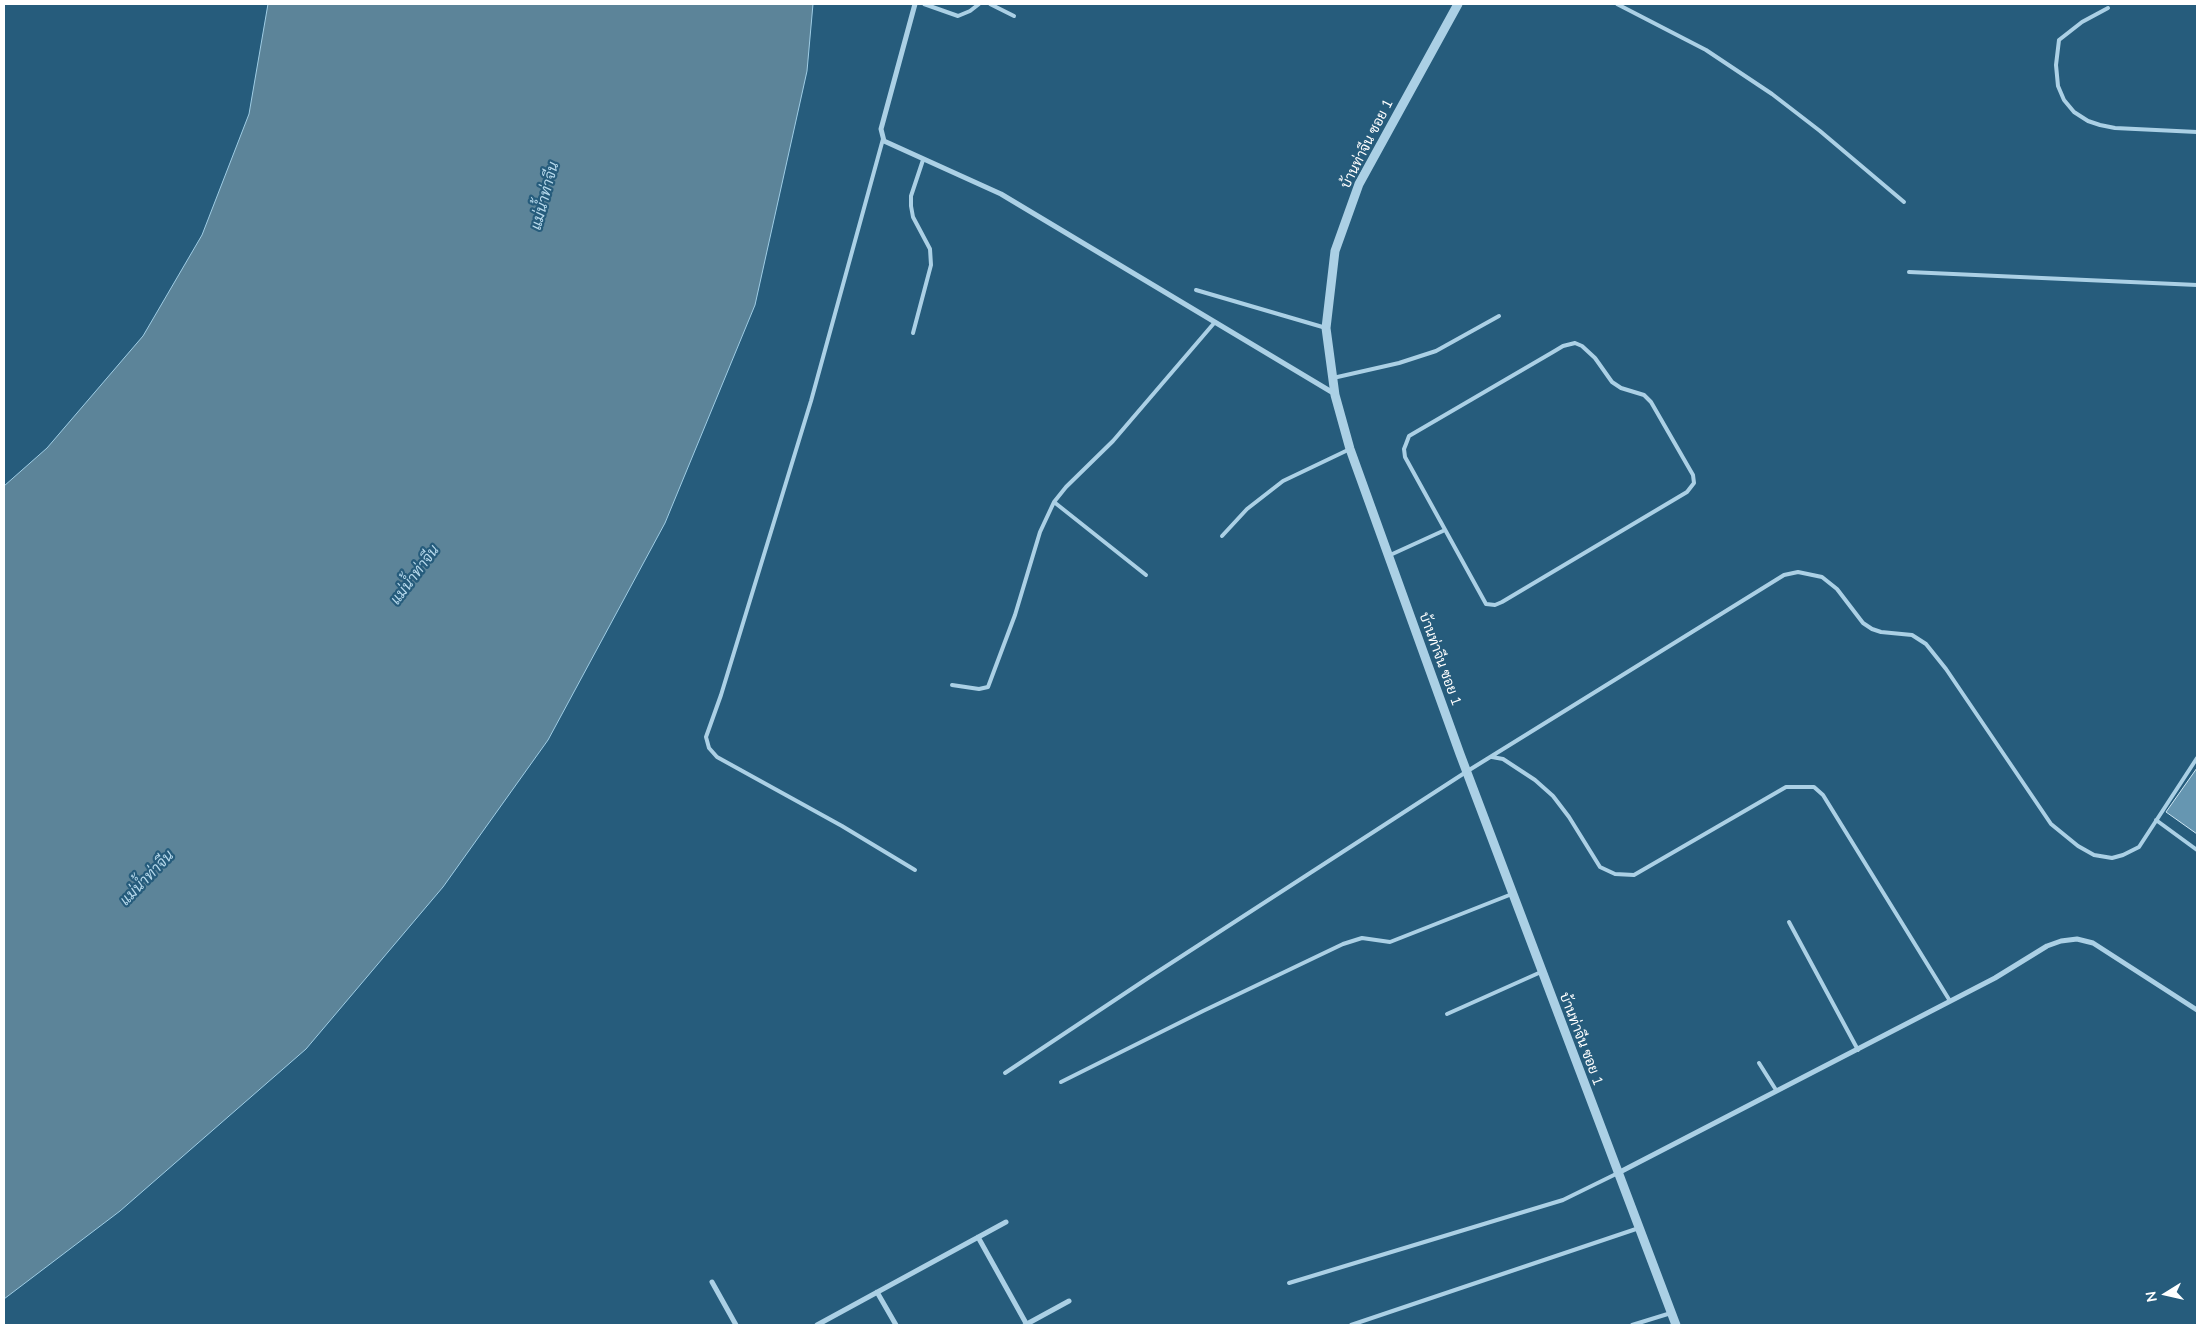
<!DOCTYPE html>
<html>
<head>
<meta charset="utf-8">
<style>
	body { margin:0 }
	#map { position:relative; width:2201px; height:1329px; overflow:hidden; background:#265c7c; font-family:Mulish,sans-serif }
	canvas { display:block }
	.frame { position:absolute; inset:0; border:5px solid #fff; pointer-events:none }
	.north { position:absolute; left:2141px; top:1269px; width:50px; height:50px; -webkit-text-stroke:4px #265c7c; paint-order:stroke; rotate:260deg; font-size:14px; font-weight:700; line-height:20px; text-align:center; color:#fff }
	.north::after { content:''; display:block; margin:auto; width:18px; height:22px; background:#fff; clip-path:polygon(50% 0,100% 100%,50% 72%,0 100%) }
</style>
</head>
<body>
<div id="map">
<canvas width="2201" height="1329"></canvas>
<div class="frame"></div>
<div class="north">N</div>
</div>
<script>
const g = document.querySelector('canvas').getContext('2d');
g.lineJoin = 'round';
function fill(path, color) { g.fillStyle = color; g.fill(path, 'evenodd'); }
const poly = rows => new Path2D(rows.map(r => 'M' + r).join(''));
function stroke(path, color, width, dash) { g.strokeStyle = color; g.lineWidth = width; g.lineCap = dash ? 'butt' : 'round'; g.setLineDash(dash || []); g.stroke(path); }
function label(font, color, halo, rows, align = 'center') {
  g.font = font + ' Mulish,Sarabun,sans-serif'; g.lineWidth = 4.5; g.setLineDash([]); g.textBaseline = 'middle'; g.strokeStyle = halo; g.fillStyle = color; for (const [text, x, y, turn = 0] of rows) {
    g.save(); g.translate(x, y); g.rotate((+turn || 0) * Math.PI / 180); g.textAlign = isNaN(turn) ? turn : align; if (halo) g.strokeText(text, 0, 0); g.fillText(text, 0, 0); g.restore();
  }
}
const water = poly([
	[268,4,813,4,807,71,755,305,665,523,548,740,443,887,306,1049,120,1211,4,1299,4,486,47,448,143,336,202,235,249,114,268,4]
]);
const building = poly([
	[2197,768,2197,834,2166,812,2197,768]
]);
const service = poly([
	[924,4,958,16,970,11,979,4],
	[990,4,1014,16],
	[1617,4,1706,50,1772,94,1820,131,1904,202],
	[2108,8,2082,22,2059,40,2056,65,2058,86,2064,100,2074,112,2088,121,2100,125,2115,128,2197,132],
	[883,139,811,401,721,695,706,737,709,748,717,757,842,826,915,870],
	[1909,272,2197,285],
	[1196,290,1326,328],
	[913,333,931,265,930,249,913,217,911,206,911,196,923,160],
	[1575,343,1582,346,1595,358,1612,382,1621,388,1644,395,1651,402,1693,475,1694,483,1687,492,1502,602,1495,605,1486,604,1405,457,1404,449,1406,444,1409,436,1553,352,1563,346,1575,343],
	[1333,378,1399,363,1436,351,1499,316],
	[1054,502,1146,575],
	[1222,536,1247,509,1283,481,1350,449],
	[1388,556,1445,530],
	[952,685,979,689,988,687,1015,615,1040,532,1054,502,1066,487,1113,441,1215,322],
	[1492,757,1503,759,1535,780,1553,796,1569,817,1600,867,1615,874,1634,875,1786,787,1814,787,1823,795,1950,1001],
	[2156,820,2197,850],
	[1789,922,1858,1050],
	[1447,1014,1541,972],
	[1759,1063,1776,1090],
	[1005,1073,1148,978,1466,772,1784,575,1798,572,1822,577,1837,589,1863,623,1872,629,1881,632,1912,635,1926,644,1946,669,2051,824,2078,846,2094,855,2112,858,2123,855,2139,847,2197,758],
	[1061,1082,1203,1011,1343,944,1362,938,1390,942,1512,894],
	[1289,1283,1563,1200,1618,1173],
	[1351,1325,1639,1228],
	[1632,1325,1671,1313]
]);
const minor = poly([
	[915,4,881,129,884,141,1001,194,1335,394],
	[1618,1173,1995,978,2047,946,2061,941,2077,939,2093,943,2197,1010],
	[978,1237,1027,1325],
	[712,1282,736,1325],
	[877,1292,896,1325],
	[817,1325,1006,1222],
	[1025,1325,1069,1301]
]);
const tertiary = poly([
	[1458,4,1359,184,1335,251,1326,328,1335,395,1350,449,1460,754,1676,1325]
]);
const streetNames = [
	["บ้านท่าจีน ซอย 1",1367,144,-63],
	["บ้านท่าจีน ซอย 1",1440,659,70],
	["บ้านท่าจีน ซอย 1",1581,1039,69]
];
const waterNames = [
	["แม่น้ำท่าจีน",545,196,-75],
	["แม่น้ำท่าจีน",415,575,-53],
	["แม่น้ำท่าจีน",147,878,-46]
];
fill(water, '#5c8499');
stroke(water, '#9fcde5', 1);
fill(building, '#6696b1');
stroke(building, '#cde6f4', 1);
stroke(service, '#abd0e5', 4);
stroke(minor, '#abd0e5', 5);
stroke(tertiary, '#abd0e5', 9);
label('14px', '#fff', '#265c7c', streetNames);
label('italic 15px', '#b6d9ec', '#265c7c', waterNames);
</script>
</body>
</html>
